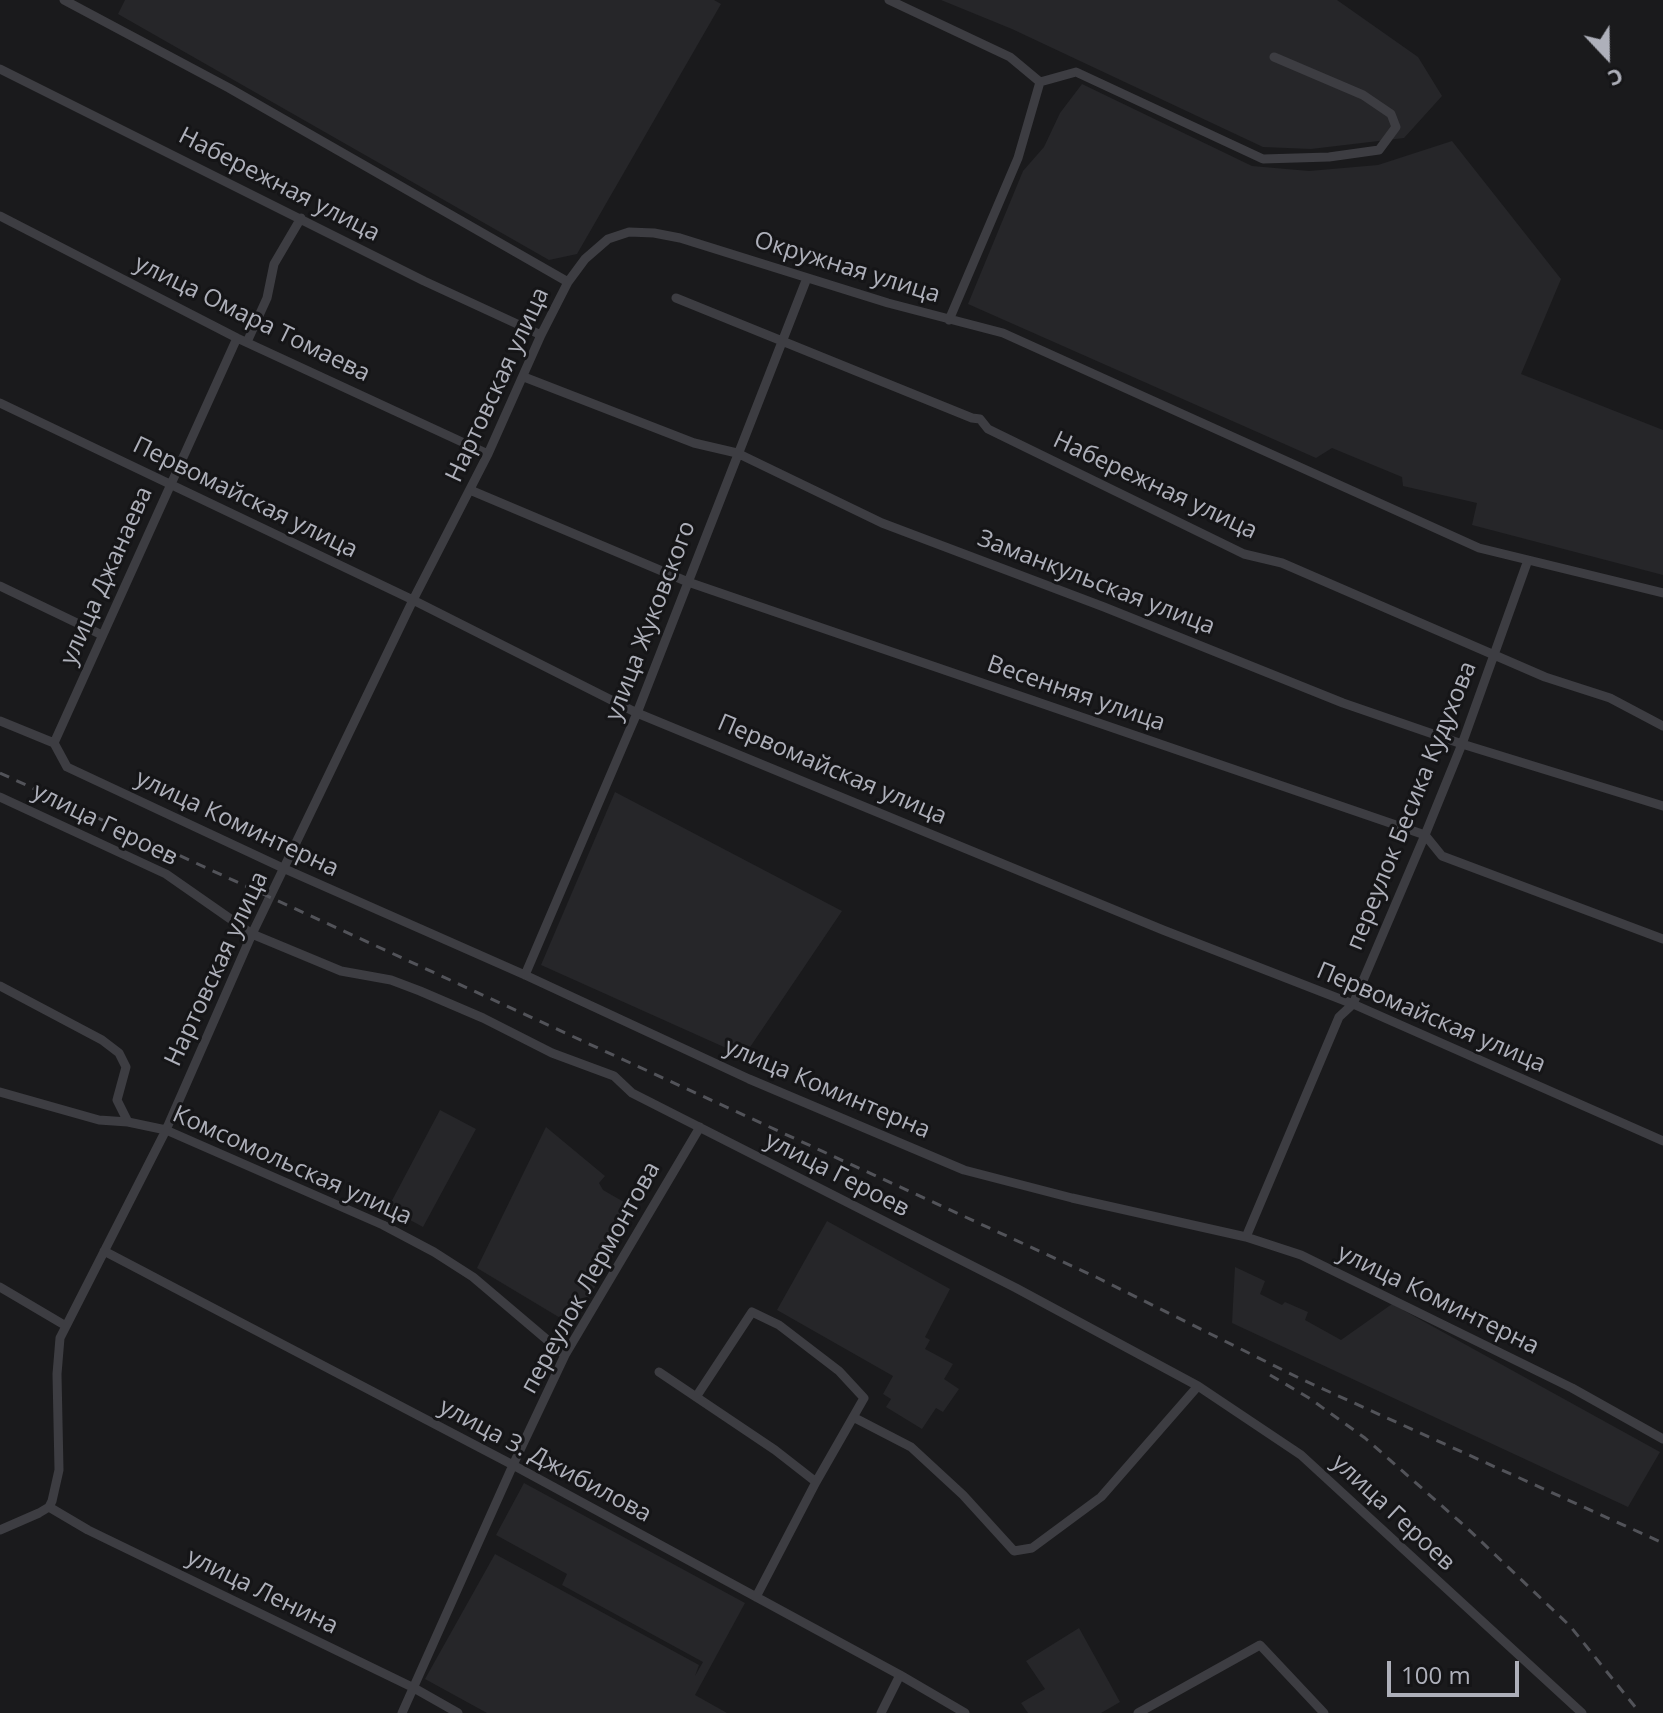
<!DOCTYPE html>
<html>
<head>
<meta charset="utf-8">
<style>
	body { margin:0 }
	#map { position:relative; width:1663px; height:1713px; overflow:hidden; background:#1a1a1c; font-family:"Open Sans",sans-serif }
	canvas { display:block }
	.north { position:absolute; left:1567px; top:16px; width:80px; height:80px; -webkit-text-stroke:6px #151517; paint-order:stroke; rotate:158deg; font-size:22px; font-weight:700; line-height:32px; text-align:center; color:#aeb0ba }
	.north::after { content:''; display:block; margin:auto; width:28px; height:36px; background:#aeb0ba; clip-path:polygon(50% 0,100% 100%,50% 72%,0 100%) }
	.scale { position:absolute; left:1387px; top:1661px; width:132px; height:36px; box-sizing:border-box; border:4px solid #aeb0ba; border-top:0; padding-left:10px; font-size:24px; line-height:28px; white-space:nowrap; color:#aeb0ba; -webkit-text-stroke:6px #151517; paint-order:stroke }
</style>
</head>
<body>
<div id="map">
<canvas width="1663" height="1713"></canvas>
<div class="north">С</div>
<div class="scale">100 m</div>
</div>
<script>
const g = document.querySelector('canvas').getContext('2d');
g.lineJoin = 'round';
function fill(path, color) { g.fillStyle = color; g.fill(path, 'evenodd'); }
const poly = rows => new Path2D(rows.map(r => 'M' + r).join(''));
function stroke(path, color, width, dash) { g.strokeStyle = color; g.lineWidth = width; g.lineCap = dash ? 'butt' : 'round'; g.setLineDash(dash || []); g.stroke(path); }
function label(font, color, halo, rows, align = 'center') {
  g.font = font + ' "Open Sans",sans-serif'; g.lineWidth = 6; g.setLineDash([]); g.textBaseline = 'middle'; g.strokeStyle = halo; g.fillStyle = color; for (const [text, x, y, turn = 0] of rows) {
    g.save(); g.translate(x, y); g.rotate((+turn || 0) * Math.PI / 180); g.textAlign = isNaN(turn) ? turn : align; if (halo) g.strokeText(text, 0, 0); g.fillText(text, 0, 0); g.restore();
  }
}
const built = poly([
	[125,0,714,0,721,4,577,254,549,260,118,14],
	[941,0,1337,0,1418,57,1442,96,1404,138,1311,149,1263,147,1012,29],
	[1082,84,1252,166,1309,171,1378,165,1452,141,1561,279,1521,374,1663,430,1663,575,1472,525,1477,503,1403,486,1402,477,1332,448,1316,458,968,304,1023,171,1044,147,1060,113],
	[615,792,842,911,744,1056,541,965],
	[440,1110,476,1129,423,1227,388,1208],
	[546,1127,605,1176,599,1183,603,1190,636,1209,610,1262,572,1325,477,1268],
	[827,1221,950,1289,925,1337,930,1340,925,1349,953,1364,944,1379,959,1389,943,1412,936,1408,922,1429,886,1407,891,1399,883,1394,893,1376,777,1310],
	[1235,1267,1265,1281,1260,1294,1282,1305,1285,1302,1308,1312,1305,1320,1341,1340,1392,1304,1660,1452,1628,1507,1232,1323],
	[524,1483,745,1603,695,1695,727,1713,487,1713,425,1679,495,1554,699,1665,695,1676,703,1662,562,1585,567,1574,496,1535],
	[1079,1628,1120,1702,1101,1713,1028,1713,1021,1703,1045,1689,1026,1661]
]);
const minor = poly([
	[64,0,229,88,568,282],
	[889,0,1010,57,1040,82,1018,158,949,320],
	[0,69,424,281,541,335],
	[1040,82,1076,72,1263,159,1329,157,1379,150,1396,127,1391,114,1363,95,1274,57],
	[0,216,237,338,488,454],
	[676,298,972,418,980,419,988,429,1244,554,1282,563,1545,677,1610,698,1663,726],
	[247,342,267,298,274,264,301,218],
	[524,377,694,443,737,453,882,523,1104,607,1343,703,1462,744,1663,806],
	[0,403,413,600,637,713,1163,930,1353,1004,1663,1141],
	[470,490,688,582,1425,835,1442,856,1663,939],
	[0,586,102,635],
	[0,721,54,743,67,767,285,869,525,975,749,1079,964,1170,1072,1198,1246,1237,1301,1255,1572,1388,1663,1439],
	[54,743,237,338],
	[0,797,166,874,252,934,341,971,391,980,420,991,483,1018,552,1053,614,1076,632,1093,1016,1288,1198,1386,1301,1455,1582,1713],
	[525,975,637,713,807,278],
	[0,986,102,1040,119,1053,126,1067,117,1100,128,1122,166,1130,383,1225,434,1252,473,1277,565,1355],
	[0,1092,99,1120,128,1122],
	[1246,1237,1339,1017,1353,1004,1425,835,1462,744,1528,560],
	[104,1251,513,1465,900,1675,965,1713],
	[0,1287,66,1326],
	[659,1372,775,1450,816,1482],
	[696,1397,752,1312,779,1325,839,1371,864,1398,816,1482,756,1597],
	[853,1417,911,1447,963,1495,1014,1551,1032,1548,1101,1497,1198,1386],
	[49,1507,88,1530,414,1688,458,1713],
	[0,1530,39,1513,49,1507,52,1501,59,1470,57,1374,60,1338,166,1130,252,934,413,600,488,454,541,335,568,282,585,259,608,239,629,232,654,233,680,238,888,303,1003,333,1479,548,1663,593],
	[402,1713,513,1465,565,1355,700,1127],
	[881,1713,900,1675],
	[1138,1713,1260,1645,1324,1713]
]);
const rail = poly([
	[0,773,1098,1278,1301,1379,1663,1543],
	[1270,1375,1309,1398,1365,1438,1467,1528,1570,1626,1640,1713]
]);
const streetNames = [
	["Набережная улица",279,185,27],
	["Окружная улица",847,268,17],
	["улица Омара Томаева",252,319,26],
	["Нартовская улица",498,385,-65],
	["Набережная улица",1155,486,25],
	["Первомайская улица",245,498,26],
	["улица Джанаева",107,576,-66],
	["Заманкульская улица",1096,583,21],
	["улица Жуковского",651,621,-69],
	["Весенняя улица",1076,694,19],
	["Первомайская улица",832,770,23],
	["переулок Бесика Кудухова",1412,806,-68],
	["улица Коминтерна",237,824,25],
	["улица Героев",105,825,26],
	["Нартовская улица",217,969,-65],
	["Первомайская улица",1431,1018,23],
	["улица Коминтерна",827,1089,23],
	["Комсомольская улица",292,1166,24],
	["улица Героев",837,1175,27],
	["переулок Лермонтова",591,1278,-61],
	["улица Коминтерна",1438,1300,26],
	["улица З. Джибилова",545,1461,28],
	["улица Героев",1393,1513,43],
	["улица Ленина",262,1592,26]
];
fill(built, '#262629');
stroke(minor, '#3d3d42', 9);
stroke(rail, '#525359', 3, [10, 8]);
label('24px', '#aeb0ba', '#151517', streetNames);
</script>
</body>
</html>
